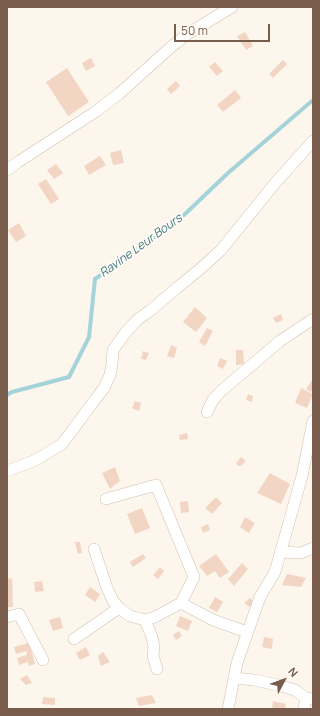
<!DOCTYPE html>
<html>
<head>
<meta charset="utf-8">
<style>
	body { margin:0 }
	#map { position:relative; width:320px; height:716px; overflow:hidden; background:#fdf6ec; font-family:Manrope,sans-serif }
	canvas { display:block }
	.frame { position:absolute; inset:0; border:8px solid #7a5c4d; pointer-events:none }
	.north { position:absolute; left:264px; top:660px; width:40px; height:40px; -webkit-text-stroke:3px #fffaf3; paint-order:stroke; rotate:49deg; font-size:11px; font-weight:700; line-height:16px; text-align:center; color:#7a5c4d }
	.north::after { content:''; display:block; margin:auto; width:14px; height:18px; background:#7a5c4d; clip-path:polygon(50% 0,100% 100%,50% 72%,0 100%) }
	.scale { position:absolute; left:174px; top:24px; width:96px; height:18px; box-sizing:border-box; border:2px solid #7a5c4d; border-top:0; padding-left:5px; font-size:12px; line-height:14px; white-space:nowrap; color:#7a5c4d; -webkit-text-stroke:3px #fffaf3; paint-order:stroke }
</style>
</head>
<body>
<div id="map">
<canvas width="320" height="716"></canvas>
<div class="frame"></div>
<div class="north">N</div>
<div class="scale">50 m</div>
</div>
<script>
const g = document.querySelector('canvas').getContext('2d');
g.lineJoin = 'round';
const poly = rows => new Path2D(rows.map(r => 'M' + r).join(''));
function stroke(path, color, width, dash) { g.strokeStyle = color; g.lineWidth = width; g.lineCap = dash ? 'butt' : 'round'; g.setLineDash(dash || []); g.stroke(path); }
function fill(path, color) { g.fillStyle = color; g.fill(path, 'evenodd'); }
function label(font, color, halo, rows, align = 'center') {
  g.font = font + ' Manrope,sans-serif'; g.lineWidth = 4; g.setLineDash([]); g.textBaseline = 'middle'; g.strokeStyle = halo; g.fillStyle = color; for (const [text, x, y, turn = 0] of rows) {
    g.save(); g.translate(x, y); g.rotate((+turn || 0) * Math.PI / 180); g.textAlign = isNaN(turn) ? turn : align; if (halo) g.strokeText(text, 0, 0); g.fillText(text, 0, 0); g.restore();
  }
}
const stream = poly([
	[7,395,12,392,69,377,89,337,95,279,142,246,184,215,228,173,313,100]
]);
const building = poly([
	[245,32,253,46,246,50,237,36],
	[91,58,95,66,86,71,82,63],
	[283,60,287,64,273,78,269,74],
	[215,62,223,71,217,76,209,67],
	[67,68,89,102,68,116,46,82],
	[176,81,180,86,171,94,167,89],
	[235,90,241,98,223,112,217,105],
	[121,150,124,163,113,165,110,153],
	[100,156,106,165,89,175,84,166],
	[56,164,63,173,54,179,47,170],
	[46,179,59,199,51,204,38,184],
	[19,223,26,236,16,242,8,230],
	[195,307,207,318,196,332,183,322],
	[281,314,283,320,276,323,273,318],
	[207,328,213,331,205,346,199,342],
	[171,345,177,348,174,358,167,356],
	[236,350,243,350,244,364,236,365],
	[143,351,149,353,146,360,141,359],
	[220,358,227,361,223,369,217,366],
	[312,380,313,381,313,389,311,392,306,389],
	[301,388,313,394,307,408,295,403],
	[248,394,253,396,252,402,246,400],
	[135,401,141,403,139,411,132,408],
	[187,433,188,439,180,440,179,435],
	[241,457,246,461,242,465,238,466,236,463],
	[115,467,120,481,110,489,102,473],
	[270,473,290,484,281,504,257,493],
	[216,497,222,503,212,514,205,508],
	[188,501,189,512,181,513,180,502],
	[142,508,150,528,135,534,127,514],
	[245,517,255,523,249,533,240,527],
	[208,524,210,530,203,533,201,527],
	[75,542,80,542,82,553,78,554],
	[143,554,146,558,133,567,130,562],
	[216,554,229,572,220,578,215,571,207,576,199,566],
	[242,563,248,569,234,586,228,579],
	[160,567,164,571,158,579,153,575],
	[287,574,306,578,301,587,282,585],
	[12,578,13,607,7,607,7,579],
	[42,581,44,591,35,592,34,582],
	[90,587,100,594,95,602,85,595],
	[215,597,223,602,217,612,209,608],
	[250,598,254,601,249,607,244,603],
	[180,616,192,621,188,631,176,626],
	[60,617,63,628,53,631,49,620],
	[179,631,182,636,176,640,173,635],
	[264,637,273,639,272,649,262,647],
	[29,643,35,664,29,666,28,662,19,665,17,658,27,655,26,651,16,654,14,647],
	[86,647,90,655,80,660,76,653],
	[103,652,110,662,101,666,98,656],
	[27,675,32,683,26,685,20,679],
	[152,695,156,703,139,706,136,698],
	[43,697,55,698,55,705,42,704],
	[273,701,286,704,285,709,272,709]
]);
const street = poly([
	[7,170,18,162,95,112,120,93,171,47,189,33,232,7],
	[207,412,213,400,221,391,280,341,313,319],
	[7,471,36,460,62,444,94,401,104,388,110,375,112,365,113,350,126,332,137,320,151,310,178,287,199,270,221,250,276,182,313,141],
	[94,549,107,588,113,601,119,608,130,616,145,620,155,617,181,603,194,577,156,485,106,499],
	[281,552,301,553,313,548],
	[181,603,213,620,247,632],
	[7,617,19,614,43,660],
	[145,620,152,637,154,647,153,656,157,669],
	[74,639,119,608],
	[234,678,254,680,278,685,295,690,306,698,313,699],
	[228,709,237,663,260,597,275,572,302,476,313,421],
	[304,709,306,698]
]);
const waterNames = [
	["Ravine Leur Bours",141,246,-36]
];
stroke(stream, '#a5d3da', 4);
fill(building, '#f3d5c3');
stroke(street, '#d1beb0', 12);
stroke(street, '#fff', 11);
label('italic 12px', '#437c86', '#fffaf3', waterNames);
</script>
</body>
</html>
